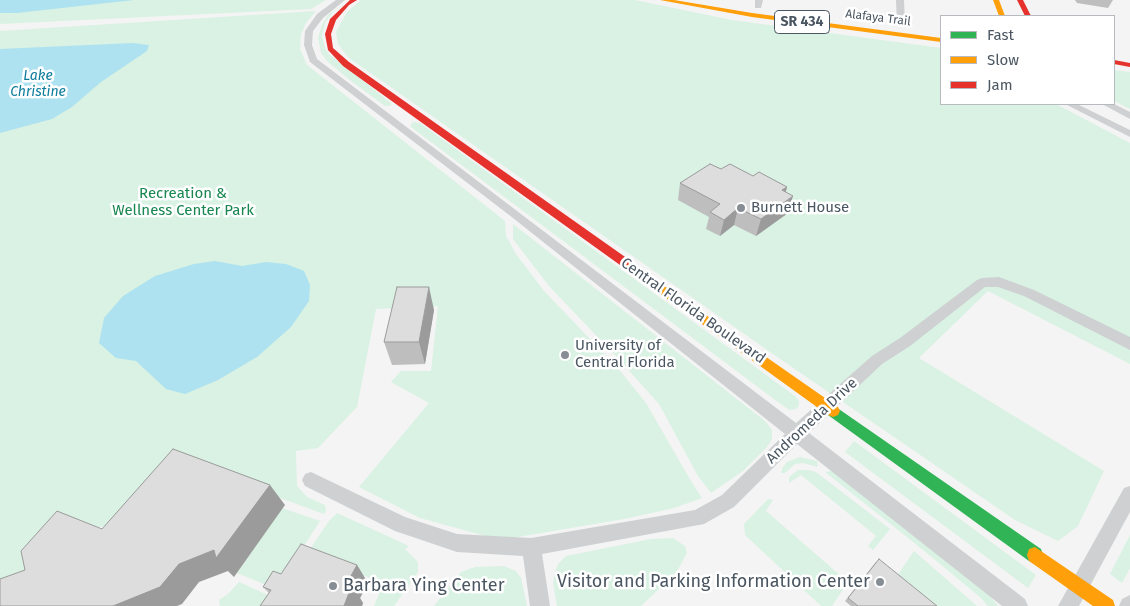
<!DOCTYPE html>
<html>
<head>
<meta charset="utf-8">
<style>
	body { margin:0 }
	#map { position:relative; width:1130px; height:606px; overflow:hidden; background:#f4f4f4; font-family:"Fira Sans",sans-serif }
	canvas { display:block }
	.legend { position:absolute; left:940px; top:15px; width:175px; height:90px; box-sizing:border-box; background:#fff; border:1px solid #b7bbc0; margin:0; padding:6px 9px; list-style:none; font-size:15px; color:#4a5661 }
	.legend li { display:flex; align-items:center; gap:10px; height:25px }
	.legend b { width:25px; border:1px solid #b7bbc0 }
</style>
</head>
<body>
<div id="map">
<canvas width="1130" height="606"></canvas>
<ul class="legend">
<li><b style="height:6px;background:#30b455"></b>Fast</li>
<li><b style="height:6px;background:#ff9f0a"></b>Slow</li>
<li><b style="height:6px;background:#e5322d"></b>Jam</li>
</ul>
</div>
<script>
const g = document.querySelector('canvas').getContext('2d');
g.lineJoin = 'round';
function fill(path, color) { g.fillStyle = color; g.fill(path, 'evenodd'); }
const poly = rows => new Path2D(rows.map(r => 'M' + r).join(''));
function stroke(path, color, width, dash) { g.strokeStyle = color; g.lineWidth = width; g.lineCap = dash ? 'butt' : 'round'; g.setLineDash(dash || []); g.stroke(path); }
function label(font, color, halo, rows, align = 'center') {
  g.font = font + ' "Fira Sans",sans-serif'; g.lineWidth = 5; g.setLineDash([]); g.textBaseline = 'middle'; g.strokeStyle = halo; g.fillStyle = color; for (const [text, x, y, turn = 0] of rows) {
    g.save(); g.translate(x, y); g.rotate((+turn || 0) * Math.PI / 180); g.textAlign = isNaN(turn) ? turn : align; if (halo) g.strokeText(text, 0, 0); g.fillText(text, 0, 0); g.restore();
  }
}
const green = poly([
	[0,0,326,0,311,9,0,24],
	[361,0,635,0,732,20,941,48,941,104,1056,104,1130,143,1130,364,988,291,919,358,1104,471,1078,526,1058,541,1015,520,773,354,349,58,338,44,336,32,347,12],
	[343,4,333,12,325,23,322,36,325,48,329,54,391,103,392,104,389,106,385,106,351,81,328,62,321,53,318,38,322,25,328,15],
	[316,11,306,23,301,34,300,49,307,65,505,221,506,236,516,254,544,291,617,367,646,403,691,481,702,498,674,508,624,519,500,540,420,518,359,487,429,403,391,382,401,371,431,371,438,306,376,309,357,407,318,448,296,451,297,486,307,497,325,505,326,511,324,514,192,466,110,526,77,529,0,606,0,31],
	[1114,70,1130,72,1130,109,1114,101],
	[413,122,420,123,795,396,799,401,799,406,796,409,789,410,778,402,411,127,411,124],
	[513,224,765,421,772,430,772,439,767,447,743,471,711,493,698,476,659,404,613,353,549,286,513,239],
	[854,441,1036,575,1028,588,845,452],
	[800,457,817,461,818,467,803,463,795,464,785,473,781,473,783,467,787,462],
	[798,470,808,470,816,472,890,529,873,550,868,546,876,536,801,475,789,483,789,477],
	[832,471,989,595,998,606,988,606,981,598,917,545,825,472],
	[768,499,773,500,766,511,848,582,832,606,821,606,745,535,744,524],
	[282,508,320,521,276,589,237,573],
	[337,513,409,546,405,549,418,562,418,572,394,606,374,606,379,594,378,585,370,578,322,558,284,587,329,521],
	[1130,535,1130,568,1122,583,1110,574],
	[673,538,685,546,687,553,676,573,641,606,557,606,553,583,555,573,558,564,566,556,651,539],
	[914,551,977,606,932,606,897,576],
	[504,566,516,571,521,578,527,606,434,606,461,572,475,567],
	[239,582,270,596,263,606,220,606,219,600,228,594]
]);
const water = poly([
	[0,0,134,0,17,13,0,13],
	[133,43,149,45,147,51,101,82,72,107,52,119,0,133,0,49],
	[215,261,242,266,266,262,286,264,304,271,310,285,309,301,291,327,257,357,218,380,185,394,166,389,136,361,116,358,99,343,104,318,123,296,155,276,194,264]
]);
const street = poly([
	[336,0,345,0,323,18,313,31,312,45,317,59,796,423,872,356,900,338,977,280,982,278,999,277,1034,290,1130,337,1130,350,1024,296,998,287,985,287,910,346,882,364,809,433,1025,599,1028,606,1002,606,797,444,734,507,704,524,542,554,550,606,530,606,523,556,457,552,395,531,305,486,302,480,305,474,311,472,405,517,457,534,531,538,695,510,722,495,785,434,513,218,310,62,304,45,305,31,317,14,336,0],
	[755,0,763,0,761,8,755,8,755,0],
	[896,0,904,0,905,24,901,26,897,24,896,0],
	[1065,104,1077,104,1130,130,1130,137,1065,104],
	[1102,104,1114,104,1130,112,1130,119,1102,104],
	[1130,486,1130,512,1079,606,1058,606,1124,488,1130,486],
	[1130,595,1130,606,1119,606,1122,599,1130,595]
]);
const fast = poly([
	[833,405,1041,549,1043,555,1041,561,1035,563,1029,561,828,415,826,411,828,407,833,405]
]);
const slow = poly([
	[660,0,674,0,752,13,941,38,941,42,752,17,660,0],
	[993,0,999,0,1005,16,999,16,993,0],
	[624,258,838,407,840,411,838,415,833,417,828,415,620,265,619,262,620,259,624,258],
	[1035,547,1113,600,1115,606,1093,606,1029,561,1027,555,1029,549,1035,547]
]);
const jam = poly([
	[350,0,357,0,349,5,336,20,331,34,333,48,349,62,628,259,629,262,628,265,620,265,343,66,328,50,325,34,330,19,350,0],
	[1017,0,1023,0,1031,16,1025,16,1017,0],
	[1114,60,1130,63,1130,67,1114,64,1114,60]
]);
const wall = poly([
	[1075,0,1113,0,1108,8,1077,3],
	[721,169,753,176,787,187,786,192,788,213,756,236,734,225,720,236,706,229,709,217,678,200,680,183],
	[434,310,425,364,392,365,384,342],
	[876,562,937,606,851,606,845,601],
	[357,565,368,583,360,598,363,603,362,606,260,606,269,593,263,587,281,574]
]);
const shadedWall = poly([
	[787,187,782,203,782,190],
	[793,196,788,213,756,236,761,219],
	[738,208,734,225,720,236,724,220],
	[429,287,434,310,425,364,419,342],
	[270,485,285,505,234,577,228,571,199,582,182,604,177,606,113,606,179,564],
	[357,565,368,583,360,598,363,603,362,606,344,606,347,583]
]);
const building = poly([
	[710,164,721,169,730,164,753,176,759,172,787,187,782,190,793,196,761,219,738,208,724,220,710,212,720,204,680,183,710,164],
	[397,287,429,287,419,342,384,342,397,287],
	[173,449,270,485,216,558,214,550,179,564,160,587,113,606,0,606,0,579,25,570,21,551,57,511,102,529,173,449],
	[301,544,357,565,347,583,352,585,344,606,260,606,271,590,263,587,273,571,281,574,301,544],
	[879,559,937,606,858,606,848,598,879,559]
]);
const markers = [
	[741,208,5,"#868d94"],
	[565,355,5,"#868d94"],
	[880,582,5,"#868d94"],
	[333,586,5,"#868d94"]
];
const farStreetnames = [
	["Alafaya Trail",878,18,7]
];
const shields = [
	[802,22,55]
];
const shieldNames = [
	["SR 434",802,22]
];
const farWaternames = [
	["Lake",38,76],
	["Christine",38,92]
];
const parkNames = [
	["Recreation &",183,194],
	["Wellness Center Park",183,211]
];
const poiNames = [
	["Burnett House",751,208],
	["University of",575,346],
	["Central Florida",575,363]
];
const streetNames = [
	["Central Florida Boulevard",693,311,35],
	["Andromeda Drive",812,421,-43]
];
const nearPoinames = [
	["Visitor and Parking Information Center",870,582],
	["Barbara Ying Center",343,586,"left"]
];
fill(green, '#d9f2e3');
fill(water, '#aee2f0');
fill(street, '#ced0d2');
fill(fast, '#30b455');
fill(slow, '#ff9f0a');
fill(jam, '#e5322d');
fill(wall, '#bebebf');
fill(shadedWall, '#9b9b9b');
fill(building, '#ddddde');
stroke(building, '#9b9b9b', 1);
for (const [x, y, r, color] of markers) { const dot = new Path2D(); dot.arc(x, y, r, 0, 2 * Math.PI); g.fillStyle = color; g.fill(dot); stroke(dot, '#fff', 2); }
label('12px', '#4a5661', '#fff', farStreetnames);
for (const [x, y, w] of shields) { const box = new Path2D(); box.roundRect(x - w / 2, y - 11.5, w, 23, 4); g.fillStyle = '#fff'; g.fill(box); stroke(box, '#4a5661', 1); }
label('bold 14px', '#4a5661', null, shieldNames);
label('italic 14px', '#0c7c9b', '#fff', farWaternames);
label('15px', '#17864f', '#fff', parkNames);
label('15px', '#4a5661', '#fff', poiNames, 'left');
label('15px', '#4a5661', '#fff', streetNames);
label('18px', '#4a5661', '#fff', nearPoinames, 'right');
</script>
</body>
</html>
